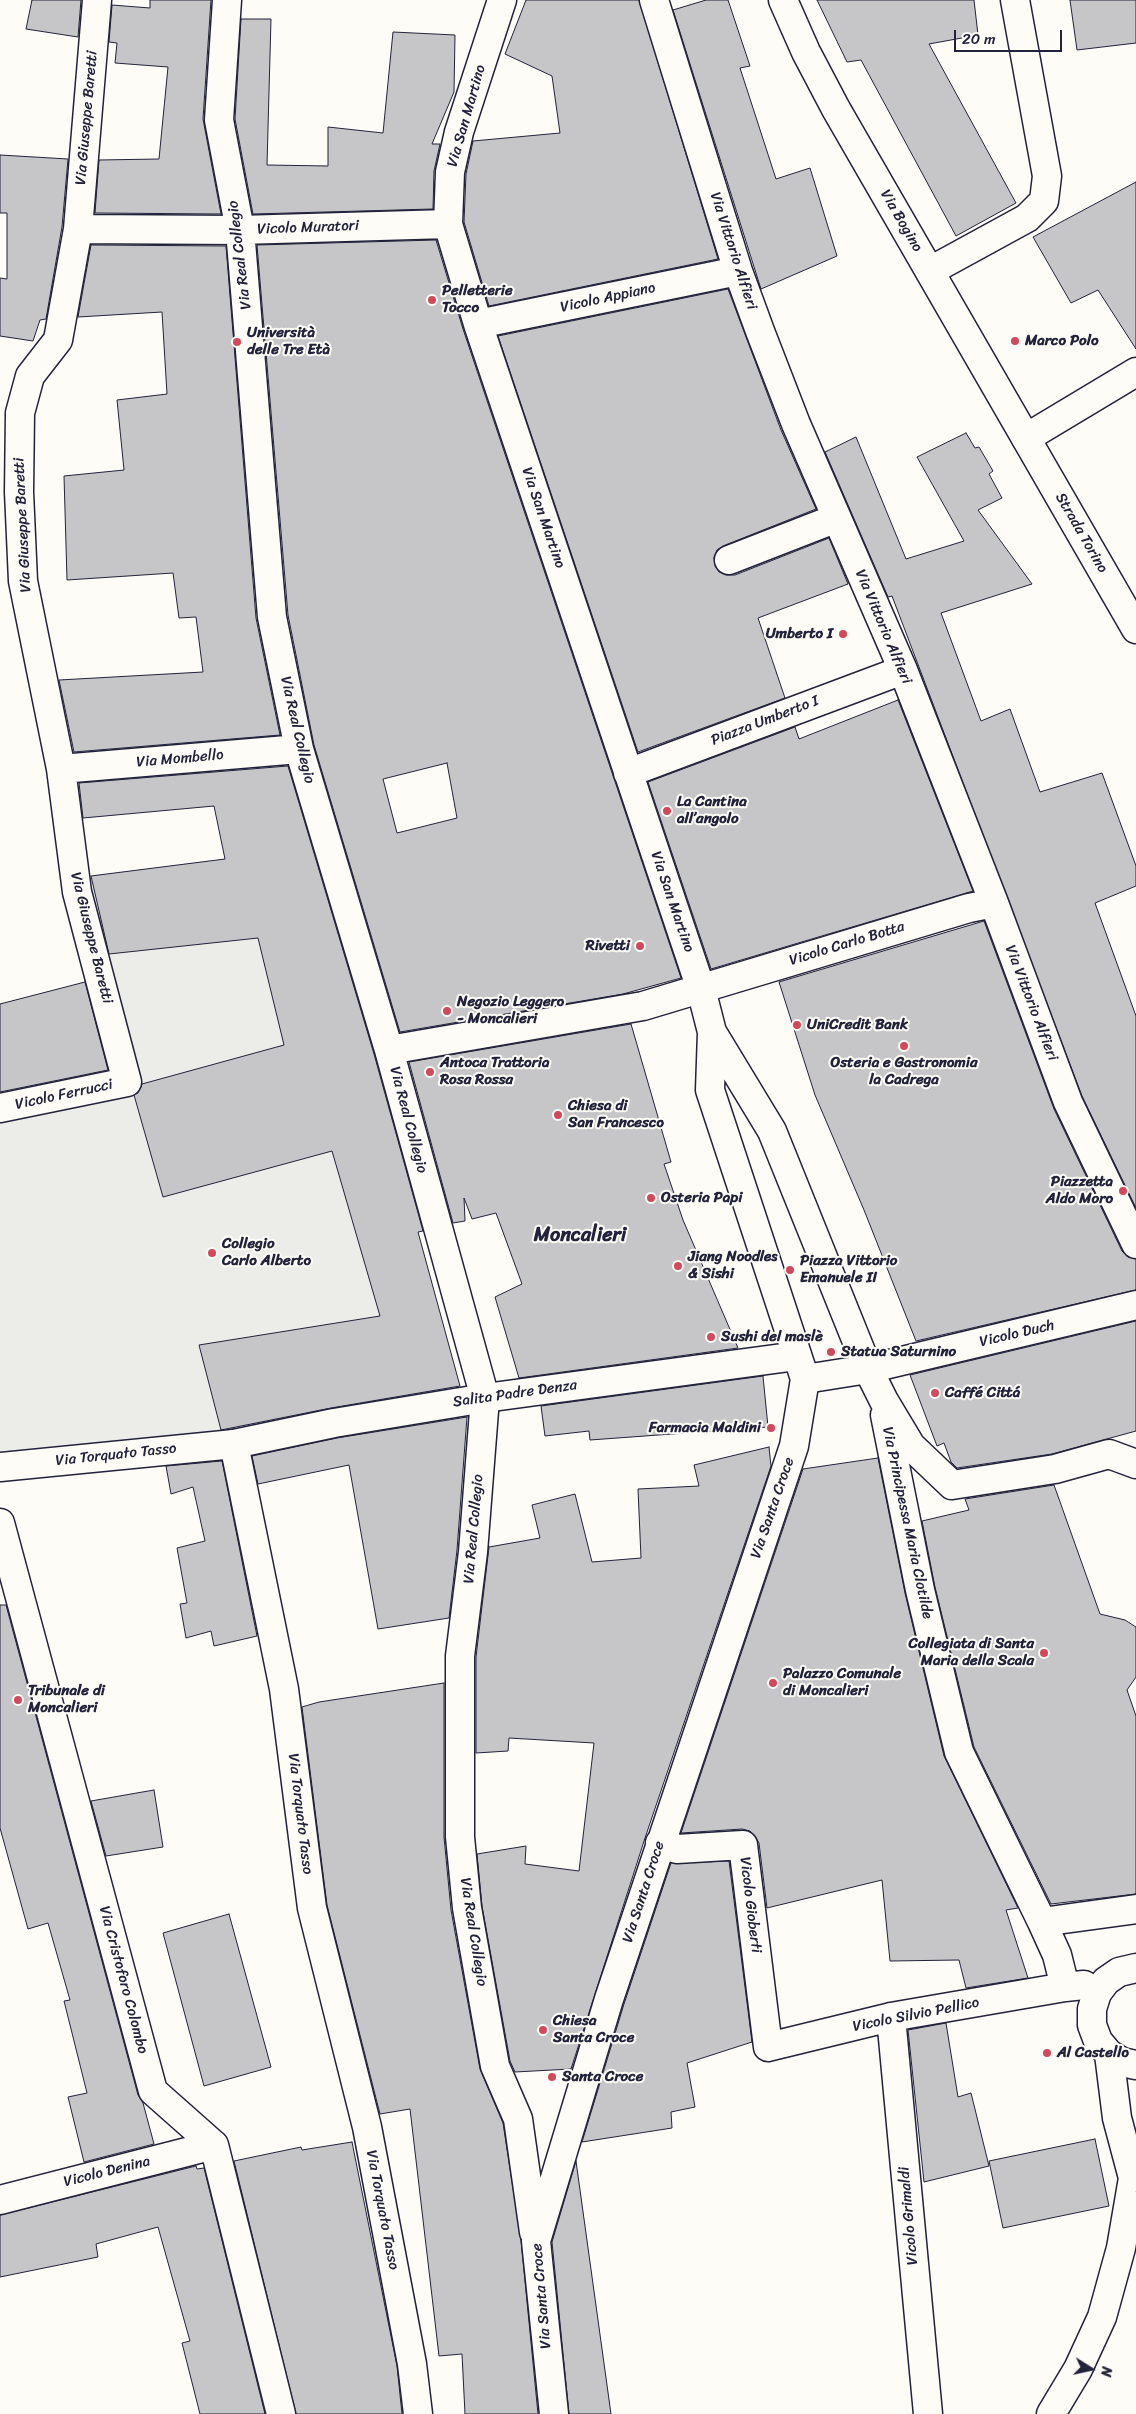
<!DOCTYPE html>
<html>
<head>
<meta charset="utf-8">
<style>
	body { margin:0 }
	#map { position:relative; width:1136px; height:2414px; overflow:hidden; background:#fdfcf7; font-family:Sriracha,sans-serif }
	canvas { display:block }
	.north { position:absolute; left:1066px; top:2344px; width:50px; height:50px; -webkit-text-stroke:4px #fdfcf7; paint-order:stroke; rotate:100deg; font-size:14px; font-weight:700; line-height:20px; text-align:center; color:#22223b }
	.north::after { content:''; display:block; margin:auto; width:18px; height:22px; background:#22223b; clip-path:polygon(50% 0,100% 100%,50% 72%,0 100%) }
	.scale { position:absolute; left:954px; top:30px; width:108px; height:22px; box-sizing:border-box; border:2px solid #22223b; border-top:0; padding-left:6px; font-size:15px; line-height:18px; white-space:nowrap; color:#22223b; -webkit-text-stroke:4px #fdfcf7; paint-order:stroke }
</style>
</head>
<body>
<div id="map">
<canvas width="1136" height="2414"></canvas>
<div class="north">N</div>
<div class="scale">20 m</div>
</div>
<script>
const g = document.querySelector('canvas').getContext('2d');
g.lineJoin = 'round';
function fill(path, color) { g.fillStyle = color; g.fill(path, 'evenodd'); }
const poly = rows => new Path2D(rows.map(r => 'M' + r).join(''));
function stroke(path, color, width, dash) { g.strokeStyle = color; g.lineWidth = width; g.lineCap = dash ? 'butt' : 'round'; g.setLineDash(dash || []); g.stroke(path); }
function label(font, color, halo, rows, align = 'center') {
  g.font = font + ' Sriracha,sans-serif'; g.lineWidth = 4; g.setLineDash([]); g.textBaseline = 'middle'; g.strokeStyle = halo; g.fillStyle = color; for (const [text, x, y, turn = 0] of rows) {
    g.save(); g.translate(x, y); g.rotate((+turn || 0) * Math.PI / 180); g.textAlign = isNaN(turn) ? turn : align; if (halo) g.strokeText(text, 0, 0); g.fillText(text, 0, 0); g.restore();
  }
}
const built = poly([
	[312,848,461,1391,225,1441,2,1461,0,1452,0,1116,131,1087,86,876]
]);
const building = poly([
	[32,0,81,0,78,37,26,29,32,0],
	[150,0,211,0,203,119,221,214,95,213,99,160,159,159,168,67,115,63,117,43,109,42,112,5,150,8,150,0],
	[526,0,639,0,718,259,489,306,464,222,466,174,473,141,560,133,552,76,505,54,526,0],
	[706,0,728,0,750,66,740,68,776,179,810,168,837,256,761,289,673,10,706,0],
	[817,0,974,0,978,35,929,44,1016,203,956,236,861,60,847,62,817,0],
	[1070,0,1136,0,1136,43,1077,50,1070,0],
	[241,19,271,19,267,165,328,166,328,127,383,133,393,32,455,35,454,92,432,144,440,144,434,171,433,209,253,214,235,119,241,19],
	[0,155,68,159,62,227,46,319,40,320,33,341,0,336,0,278,7,279,7,213,0,213,0,155],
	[1136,182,1136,349,1098,290,1071,303,1033,237,1136,182],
	[436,240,463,329,681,978,623,994,400,1032,314,745,288,615,257,245,436,240],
	[447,763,457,818,397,833,383,779,447,763],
	[91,245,226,246,256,618,280,735,74,752,59,680,203,672,196,617,179,618,173,573,67,580,64,476,124,470,117,400,167,394,162,312,78,317,91,245],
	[728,289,781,430,816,509,723,546,717,550,714,557,715,566,719,572,726,575,735,575,829,538,848,584,758,618,785,698,638,752,498,336,728,289],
	[966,433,975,448,979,447,993,471,989,474,1002,498,978,510,1032,584,941,613,981,721,1010,709,1040,792,1102,773,1136,866,1136,886,1095,903,1136,1016,1136,1208,1082,1096,892,596,888,597,825,452,856,437,906,559,964,541,917,457,966,433],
	[898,700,973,891,711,969,648,782,795,727,799,739,898,700],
	[288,766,374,1054,423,1231,418,1232,460,1386,331,1408,221,1430,199,1345,380,1316,332,1151,163,1197,134,1095,138,1093,142,1084,284,1045,258,938,109,954,91,876,225,859,214,806,83,818,79,783,288,766],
	[984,921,1054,1109,1122,1251,1128,1257,1136,1259,1136,1290,916,1341,864,1210,815,1095,779,982,984,921],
	[85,982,108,1070,0,1092,0,1004,85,982],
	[631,1024,671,1162,664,1164,683,1220,738,1348,519,1378,495,1297,522,1284,496,1213,472,1219,464,1198,465,1221,453,1223,409,1062,631,1024],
	[1136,1321,1136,1431,1052,1454,957,1468,951,1462,944,1443,937,1446,910,1375,1136,1321],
	[763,1376,768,1427,590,1440,589,1431,545,1436,541,1406,763,1376],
	[467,1417,457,1550,449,1618,378,1629,349,1465,258,1484,252,1456,337,1438,467,1417],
	[769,1447,771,1466,645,1838,571,2069,515,2072,510,2061,482,1906,477,1854,526,1846,525,1864,579,1871,594,1743,509,1738,508,1751,476,1753,476,1657,489,1547,540,1538,532,1505,575,1494,592,1562,641,1558,638,1489,699,1486,694,1465,769,1447],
	[878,1458,905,1593,944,1756,1018,1908,1006,1910,1028,1978,966,1988,959,1960,890,1961,882,1880,767,1908,759,1843,755,1836,750,1831,742,1829,681,1833,803,1469,878,1458],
	[222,1461,257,1636,214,1646,211,1631,186,1638,180,1604,187,1603,177,1548,205,1541,193,1487,171,1494,166,1466,222,1461],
	[1054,1485,1100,1614,1125,1620,1136,1627,1136,1677,1127,1690,1136,1716,1136,1894,1051,1904,974,1747,935,1587,922,1521,969,1510,965,1499,1054,1485],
	[0,1605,6,1605,138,2095,143,2103,154,2144,84,2162,68,2097,87,2093,64,2001,70,2000,48,1923,28,1929,0,1828,0,1605],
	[444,1683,444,1837,451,1910,480,2069,503,2123,521,2240,538,2414,465,2414,462,2354,439,2356,410,2109,380,2114,327,1905,302,1707,319,1702,444,1683],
	[154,1790,163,1847,106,1856,91,1801,154,1790],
	[729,1861,752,2042,687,2063,695,2107,671,2112,672,2128,582,2142,624,2004,671,1863,729,1861],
	[229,1914,271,2067,204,2086,163,1933,229,1914],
	[946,2023,958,2097,971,2093,989,2166,924,2182,908,2030,946,2023],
	[1095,2139,1109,2206,1003,2228,989,2161,1095,2139],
	[352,2142,397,2366,402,2414,296,2414,234,2161,301,2147,302,2150,352,2142],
	[576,2161,611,2414,569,2414,552,2242,576,2161],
	[196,2166,197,2169,204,2168,265,2414,200,2414,182,2343,190,2341,158,2227,96,2244,98,2257,0,2277,0,2215,196,2166]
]);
const pedestrian = poly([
	[234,1444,334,1423,485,1398,797,1356]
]);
const minor = poly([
	[227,0,219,120,240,230,272,617,299,749,389,1050,485,1398,473,1552,460,1656,460,1837,467,1908,495,2066,518,2119,534,2232],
	[502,0,459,132,450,172,448,224,478,324,701,989,712,1032,710,1090,805,1379,794,1446,609,1999,536,2241,554,2414],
	[654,0,738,271,760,331,796,424,903,670,994,903,1068,1102,1136,1244],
	[78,229,240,230,448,224],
	[930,271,1027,218,1044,201,1047,176,1015,0],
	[478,324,738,271],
	[1026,438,1136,372],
	[729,560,837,518],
	[61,769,299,749],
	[628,773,903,670],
	[712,1032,772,1131,868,1369,884,1401,911,1446,952,1485,1055,1469,1109,1454,1136,1464],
	[389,1050,643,1006,969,908,994,903],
	[0,1108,127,1082,77,892,61,769,23,581,19,492,20,413,30,376,58,340,78,229,97,0],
	[805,1379,868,1369,1136,1305],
	[885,1415,920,1590,959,1752,1042,1922,1057,1955,1065,1987],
	[0,1467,234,1444,284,1689,312,1908,367,2127,412,2364,418,2414],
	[0,1523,153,2091,214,2145,281,2414],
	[660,1843,677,1849,743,1845,768,2047,891,2017,1065,1987,1084,1985,1097,1993],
	[1042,1922,1136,1909],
	[891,2017,928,2414],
	[0,2200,214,2145]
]);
const tertiary = poly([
	[1136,1968,1119,1972,1106,1981,1097,1993,1092,2009,1092,2025,1098,2041,1109,2054,1122,2062,1136,2065],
	[1109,2054,1117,2118,1133,2178],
	[1051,2414,1078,2369,1102,2317,1121,2248,1133,2178,1136,2170]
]);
const secondary = poly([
	[783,0,806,52,836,109,1136,629]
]);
const markers = [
	[432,300,5,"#d1495b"],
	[1015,341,5,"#d1495b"],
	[237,342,5,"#d1495b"],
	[843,634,5,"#d1495b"],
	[667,811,5,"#d1495b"],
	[640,946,5,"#d1495b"],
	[447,1011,5,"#d1495b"],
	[797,1025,5,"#d1495b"],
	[904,1046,5,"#d1495b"],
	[430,1072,5,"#d1495b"],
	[558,1115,5,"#d1495b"],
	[1123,1191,5,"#d1495b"],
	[651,1198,5,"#d1495b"],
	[212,1253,5,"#d1495b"],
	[678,1266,5,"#d1495b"],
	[790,1270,5,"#d1495b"],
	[711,1337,5,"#d1495b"],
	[831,1352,5,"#d1495b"],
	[935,1393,5,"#d1495b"],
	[771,1428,5,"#d1495b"],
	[1044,1653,5,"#d1495b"],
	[773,1683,5,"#d1495b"],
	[18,1700,5,"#d1495b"],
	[543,2030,5,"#d1495b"],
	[1047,2053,5,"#d1495b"],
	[552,2077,5,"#d1495b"]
];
const streetNames = [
	["Via San Martino",467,116,-74],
	["Via Giuseppe Baretti",87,118,-85],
	["Via Bogino",901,221,60],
	["Vicolo Muratori",308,228,-2],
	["Via Vittorio Alfieri",733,251,72],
	["Via Real Collegio",240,255,-97],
	["Vicolo Appiano",608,298,-12],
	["Via San Martino",543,518,71],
	["Via Giuseppe Baretti",23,525,-93],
	["Strada Torino",1081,533,60],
	["Via Vittorio Alfieri",883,627,67],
	["Piazza Umberto I",765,721,-21],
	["Via Real Collegio",297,730,77],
	["Via Mombello",180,759,-5],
	["Via San Martino",672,902,71],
	["Via Giuseppe Baretti",91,938,76],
	["Vicolo Carlo Botta",847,944,-17],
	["Via Vittorio Alfieri",1031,1003,69],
	["Vicolo Ferrucci",64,1095,-12],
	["Via Real Collegio",408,1120,75],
	["Vicolo Duch",1017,1334,-13],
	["Salita Padre Denza",515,1394,-8],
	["Via Torquato Tasso",116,1455,-6],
	["Via Santa Croce",773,1508,-71],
	["Via Principessa Maria Clotilde",907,1523,78],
	["Via Real Collegio",474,1529,-85],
	["Via Torquato Tasso",300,1814,83],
	["Via Santa Croce",644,1892,-72],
	["Vicolo Gioberti",750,1905,83],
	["Via Real Collegio",473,1932,81],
	["Via Cristoforo Colombo",123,1980,75],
	["Vicolo Silvio Pellico",916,2015,-11],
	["Vicolo Denina",107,2172,-14],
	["Via Torquato Tasso",382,2210,79],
	["Vicolo Grimaldi",909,2216,-95],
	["Via Santa Croce",542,2296,-95]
];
const poiNames = [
	["Pelletterie",442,291],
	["Tocco",442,308],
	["Università",247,333],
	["delle Tre Età",247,350],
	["Marco Polo",1025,341],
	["Umberto I",833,634,"right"],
	["La Cantina",677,802],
	["all’angolo",677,819],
	["Rivetti",630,946,"right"],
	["Negozio Leggero",457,1002],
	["- Moncalieri",457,1019],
	["UniCredit Bank",807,1025],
	["Antoca Trattoria",440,1063],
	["Rosa Rossa",440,1080],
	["Osteria e Gastronomia",904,1063,"center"],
	["la Cadrega",904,1080,"center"],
	["Chiesa di",568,1106],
	["San Francesco",568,1123],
	["Piazzetta",1113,1182,"right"],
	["Aldo Moro",1113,1199,"right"],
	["Osteria Papi",661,1198],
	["Collegio",222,1244],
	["Carlo Alberto",222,1261],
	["Jiang Noodles",688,1257],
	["& Sishi",688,1274],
	["Piazza Vittorio",800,1261],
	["Emanuele II",800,1278],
	["Sushi del maslè",721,1337],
	["Statua Saturnino",841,1352],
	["Caffé Cittá",945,1393],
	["Farmacia Maldini",761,1428,"right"],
	["Collegiata di Santa",1034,1644,"right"],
	["Maria della Scala",1034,1661,"right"],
	["Palazzo Comunale",783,1674],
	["di Moncalieri",783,1691],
	["Tribunale di",28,1691],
	["Moncalieri",28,1708],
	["Chiesa",553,2021],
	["Santa Croce",553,2038],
	["Al Castello",1057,2053],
	["Santa Croce",562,2077]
];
const districtNames = [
	["Moncalieri",580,1236]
];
fill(built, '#ecece9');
fill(building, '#c6c6c8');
stroke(building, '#22223b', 1);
stroke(pedestrian, '#22223b', 31);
stroke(minor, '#22223b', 31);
stroke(tertiary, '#22223b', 31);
stroke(secondary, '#22223b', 31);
stroke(pedestrian, '#fdfcf7', 28);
stroke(minor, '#fdfcf7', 28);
stroke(tertiary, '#fdfcf7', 28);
stroke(secondary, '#fdfcf7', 28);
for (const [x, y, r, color] of markers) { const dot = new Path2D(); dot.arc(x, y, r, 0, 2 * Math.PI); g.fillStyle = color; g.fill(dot); stroke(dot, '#fdfcf7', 2); }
label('15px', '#22223b', '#fdfcf7', streetNames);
label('bold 15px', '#22223b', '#fdfcf7', poiNames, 'left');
label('bold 20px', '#22223b', '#fdfcf7', districtNames);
</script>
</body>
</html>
